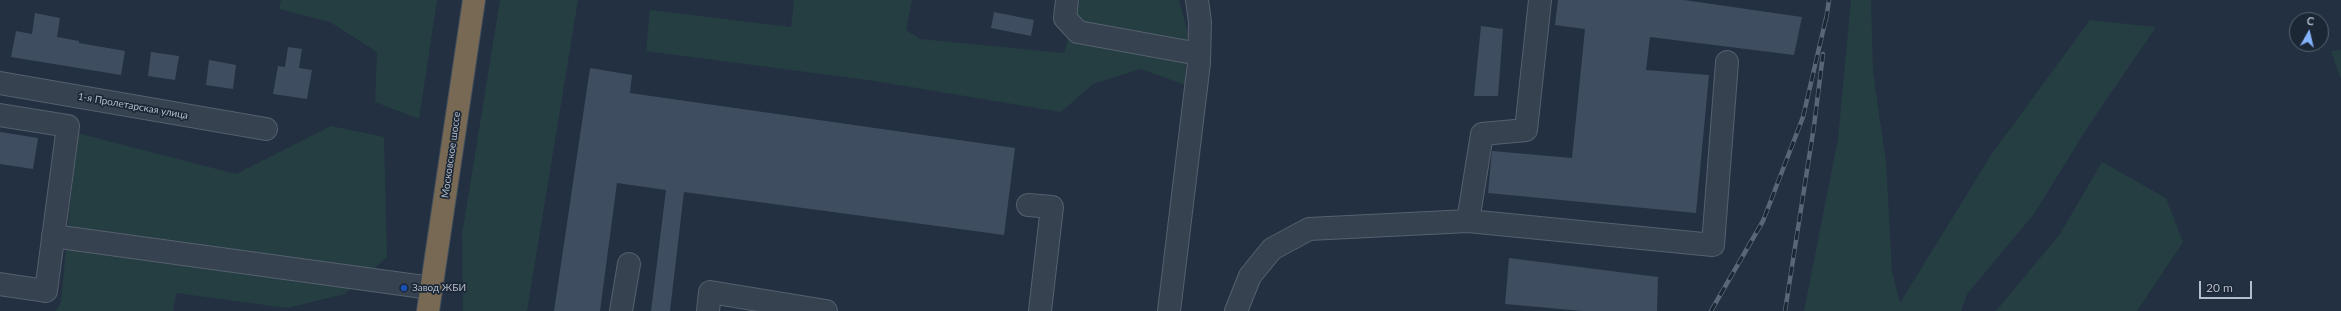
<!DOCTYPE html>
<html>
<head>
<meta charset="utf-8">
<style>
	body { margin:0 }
	#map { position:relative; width:2341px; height:311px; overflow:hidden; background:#233041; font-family:Lato,sans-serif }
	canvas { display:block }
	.north { position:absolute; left:2289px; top:12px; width:40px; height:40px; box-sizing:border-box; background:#1c2736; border:1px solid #596372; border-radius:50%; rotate:8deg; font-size:11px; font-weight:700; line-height:16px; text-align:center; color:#b4bdcb }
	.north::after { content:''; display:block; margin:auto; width:14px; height:18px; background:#85b4ff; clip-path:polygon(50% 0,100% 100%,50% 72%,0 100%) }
	.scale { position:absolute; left:2199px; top:281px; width:53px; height:18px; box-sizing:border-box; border:2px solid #b4bdcb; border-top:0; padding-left:5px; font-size:12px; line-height:14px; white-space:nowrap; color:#b4bdcb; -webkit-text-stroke:3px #1c2736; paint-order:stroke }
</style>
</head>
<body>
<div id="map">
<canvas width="2341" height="311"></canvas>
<div class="north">С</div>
<div class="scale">20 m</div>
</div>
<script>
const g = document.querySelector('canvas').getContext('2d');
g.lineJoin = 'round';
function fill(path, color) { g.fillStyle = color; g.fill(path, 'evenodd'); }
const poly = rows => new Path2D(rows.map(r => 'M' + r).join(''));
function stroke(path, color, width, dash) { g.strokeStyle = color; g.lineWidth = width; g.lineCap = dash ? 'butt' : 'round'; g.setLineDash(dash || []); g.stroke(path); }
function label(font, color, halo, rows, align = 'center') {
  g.font = font + ' Lato,sans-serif'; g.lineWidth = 3.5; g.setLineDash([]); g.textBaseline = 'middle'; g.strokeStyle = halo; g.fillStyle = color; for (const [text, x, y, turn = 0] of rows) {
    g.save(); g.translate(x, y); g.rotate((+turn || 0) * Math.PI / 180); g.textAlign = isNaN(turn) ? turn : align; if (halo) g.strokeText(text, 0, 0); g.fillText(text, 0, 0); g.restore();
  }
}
const green = poly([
	[281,0,437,0,419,119,375,102,377,52,330,22,279,9],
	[500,0,578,0,527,311,463,311,462,235],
	[794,0,912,0,906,30,920,39,1064,53,1080,0,1179,0,1187,30,1185,85,1141,69,1093,84,1061,112,875,81,646,51,650,10,791,27],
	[1851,0,1871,0,1873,72,1886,162,1892,271,1900,303,1991,155,2090,20,2156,27,2089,125,2034,214,1967,294,1961,311,1804,311,1838,139],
	[2341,50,2341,79,2331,51],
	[331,126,384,137,387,257,345,294,287,308,176,293,173,311,56,311,61,302,77,133,236,174],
	[2102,162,2166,198,2183,242,2137,311,1996,311,2060,234]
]);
const building = poly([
	[1558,0,1684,0,1802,17,1794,55,1650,37,1646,70,1709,75,1696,213,1488,193,1492,151,1572,158,1585,29,1555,25],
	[994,12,1034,20,1031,36,991,28],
	[35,13,60,18,57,37,79,41,79,43,125,51,121,75,11,57,16,31,32,34],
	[1481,26,1503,29,1498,96,1474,96],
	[288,47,302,49,299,68,312,70,307,99,273,94,278,66,285,67],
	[151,52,179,56,175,80,148,76],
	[209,60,236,65,233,89,206,85],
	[590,68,632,75,630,93,1015,148,1004,235,684,192,670,311,651,311,666,190,617,183,600,311,554,311],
	[0,132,38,138,33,169,0,164],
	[1509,258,1658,277,1657,311,1583,311,1505,304]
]);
const minor = poly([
	[1067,0,1065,18,1078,32,1199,54],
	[0,83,266,129],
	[0,115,68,126,46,291,0,284],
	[1028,205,1052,207,1040,311],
	[1468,221,1482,134,1526,130,1540,0],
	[53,236,431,288],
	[621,311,629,264],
	[708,311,710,292,826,311],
	[1169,311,1199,63,1200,22,1197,0],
	[1236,311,1250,276,1272,249,1309,229,1468,221,1713,245,1727,62]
]);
const highway = poly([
	[428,311,474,0]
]);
const rail = poly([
	[1826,20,1829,0],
	[1711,311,1763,221,1803,117,1827,14],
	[1785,311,1814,126,1823,54]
]);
const markers = [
	[404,288,4,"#1a4fb4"]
];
const streetNames = [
	["1-я Пролетарская улица",133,106,10],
	["Московское шоссе",451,155,-82]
];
const poiNames = [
	["Завод ЖБИ",412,288]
];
fill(green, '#253e42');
fill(building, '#3f4d61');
stroke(minor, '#55606e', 24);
stroke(highway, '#424d5b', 24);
stroke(minor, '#374251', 22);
stroke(highway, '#776954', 22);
stroke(rail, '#596678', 4.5);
stroke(rail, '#1c2736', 3, [9]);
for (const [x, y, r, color] of markers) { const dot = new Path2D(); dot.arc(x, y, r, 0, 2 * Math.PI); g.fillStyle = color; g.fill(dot); stroke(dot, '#1c2736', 1.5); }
label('10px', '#b4bdcb', '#1c2736', streetNames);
label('10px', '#b4bdcb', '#1c2736', poiNames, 'left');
</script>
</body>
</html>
